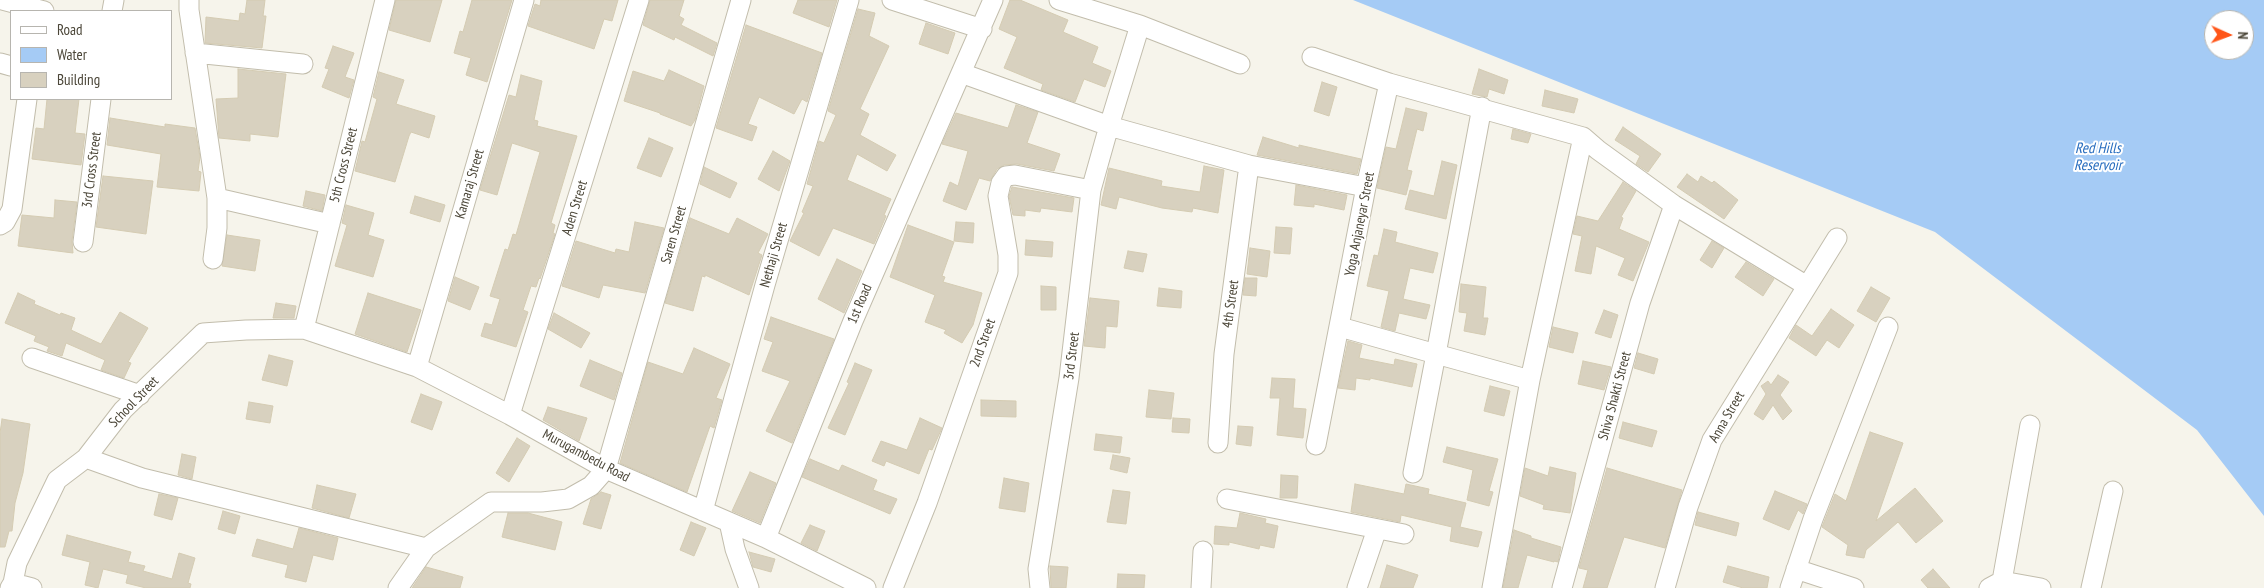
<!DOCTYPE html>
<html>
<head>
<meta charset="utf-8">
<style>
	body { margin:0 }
	#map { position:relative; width:2264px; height:588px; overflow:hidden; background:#f6f4eb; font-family:"PT Sans Narrow",sans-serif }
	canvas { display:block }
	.legend { position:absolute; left:10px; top:10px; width:162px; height:90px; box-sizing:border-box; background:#fff; border:1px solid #b7b5af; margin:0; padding:6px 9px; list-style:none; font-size:15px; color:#4b4638 }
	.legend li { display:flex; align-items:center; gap:10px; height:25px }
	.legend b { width:25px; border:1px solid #b7b5af }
	.north { position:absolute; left:2204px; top:10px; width:50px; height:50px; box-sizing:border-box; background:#fff; border:1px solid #b7b5af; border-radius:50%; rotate:92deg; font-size:14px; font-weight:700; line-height:20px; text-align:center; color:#4b4638 }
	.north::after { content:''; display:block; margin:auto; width:18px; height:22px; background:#ff5619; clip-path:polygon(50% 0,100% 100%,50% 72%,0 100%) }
</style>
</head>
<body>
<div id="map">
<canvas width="2264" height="588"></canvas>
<ul class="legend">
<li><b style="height:6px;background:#fff"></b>Road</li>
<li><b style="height:14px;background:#a5cbf5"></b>Water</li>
<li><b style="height:14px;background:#d8d1bf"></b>Building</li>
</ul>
<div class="north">N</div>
</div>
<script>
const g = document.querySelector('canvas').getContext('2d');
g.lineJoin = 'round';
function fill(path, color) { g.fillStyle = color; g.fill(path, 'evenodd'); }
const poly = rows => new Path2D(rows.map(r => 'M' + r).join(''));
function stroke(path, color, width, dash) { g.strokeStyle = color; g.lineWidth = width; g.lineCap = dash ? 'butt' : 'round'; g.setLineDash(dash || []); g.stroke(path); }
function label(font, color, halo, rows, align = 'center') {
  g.font = font + ' "PT Sans Narrow",sans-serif'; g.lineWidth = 4; g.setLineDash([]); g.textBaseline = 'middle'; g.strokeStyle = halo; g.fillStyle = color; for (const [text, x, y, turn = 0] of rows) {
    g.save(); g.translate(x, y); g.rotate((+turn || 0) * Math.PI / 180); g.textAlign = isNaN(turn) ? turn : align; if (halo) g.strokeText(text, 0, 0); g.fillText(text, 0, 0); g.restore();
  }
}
const water = poly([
	[1353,0,2264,0,2264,516,2197,430,1935,232],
	[2214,20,2244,20,2244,50,2214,50]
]);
const building = poly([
	[247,0,265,0,263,16,266,16,262,48,205,43,206,17,239,21,240,13,245,14,247,0],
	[396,0,442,0,430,42,389,30,396,0],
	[472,0,512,0,487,82,466,75,471,58,454,53,460,31,463,32,472,0],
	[541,0,618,0,612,21,604,19,594,49,528,26,535,4,540,6,541,0],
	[650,0,684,0,679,16,684,19,681,25,717,43,713,56,675,37,674,40,643,25,650,0],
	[798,0,837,0,829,27,793,13,798,0],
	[1010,0,1020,0,1068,20,1063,32,1098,47,1092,63,1111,71,1105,87,1084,79,1075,102,1041,90,1043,84,1004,68,1017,37,999,29,1010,0],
	[858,9,875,13,869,36,889,46,860,109,869,114,860,135,896,155,887,171,857,154,847,180,891,199,884,215,886,216,874,244,833,228,819,256,790,241,804,213,802,212,813,186,807,184,819,141,824,143,836,115,828,111,858,9],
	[926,23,955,33,948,54,919,44,926,23],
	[746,25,822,53,807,102,802,99,794,114,759,97,748,124,757,127,752,141,716,128,746,25],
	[333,46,354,53,345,77,354,80,349,98,322,87,329,69,325,68,333,46],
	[238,69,286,74,278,137,250,134,250,141,219,138,216,99,238,98,238,69],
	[1479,69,1508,80,1504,94,1489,89,1487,97,1472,94,1479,69],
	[669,70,704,86,695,120,691,126,660,114,660,113,624,101,633,71,664,81,669,70],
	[379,72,404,80,396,104,435,116,429,138,411,132,409,136,395,182,355,171,362,141,365,142,377,99,373,97,379,72],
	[521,75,542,81,534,120,538,121,537,126,577,136,551,223,555,225,553,233,555,234,540,279,539,278,536,287,531,286,523,310,528,312,516,347,481,336,485,323,492,325,500,299,490,296,505,249,508,250,513,234,516,235,540,152,512,143,497,195,480,190,509,95,516,97,521,75],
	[1322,82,1337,87,1329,116,1314,111,1322,82],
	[1545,90,1578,99,1574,113,1542,106,1545,90],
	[47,99,79,99,75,133,85,134,81,165,32,159,36,128,44,129,47,99],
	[1016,105,1038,112,1027,143,1060,154,1054,171,1017,164,1004,165,997,169,990,181,979,178,966,210,943,201,950,182,958,186,968,151,942,144,956,113,1008,128,1016,105],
	[1406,108,1427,113,1423,131,1417,129,1407,170,1412,171,1406,195,1377,188,1386,147,1396,149,1406,108],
	[110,118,165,127,165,124,195,128,200,157,198,171,201,172,199,191,157,187,161,154,107,145,110,118],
	[1623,127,1661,154,1648,172,1636,164,1640,156,1615,140,1623,127],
	[1513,129,1531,134,1528,143,1511,139,1513,129],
	[1263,137,1299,148,1299,145,1361,159,1357,174,1257,155,1263,137],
	[649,138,673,148,661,177,637,168,649,138],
	[773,151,790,161,779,191,758,179,773,151],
	[1442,161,1457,165,1446,219,1405,209,1410,190,1434,196,1442,161],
	[1204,166,1224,170,1218,213,1193,208,1192,212,1162,208,1119,197,1116,209,1101,205,1109,168,1162,181,1161,186,1200,192,1204,166],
	[704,167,737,183,730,198,700,184,704,167],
	[1687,174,1698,182,1701,176,1712,183,1714,181,1738,200,1724,219,1677,187,1687,174],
	[103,176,153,181,146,234,96,227,103,176],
	[1623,182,1636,191,1621,217,1623,218,1619,229,1649,242,1633,281,1618,275,1625,258,1596,246,1591,274,1575,271,1582,236,1573,234,1577,216,1598,221,1623,182],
	[1296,185,1347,195,1344,210,1314,204,1314,207,1294,205,1296,185],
	[1012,187,1074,198,1072,212,1041,208,1040,212,1025,210,1025,216,1013,215,1009,196,1012,187],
	[306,191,325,195,322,211,303,206,306,191],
	[415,196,445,205,440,222,410,213,415,196],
	[55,200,77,202,72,241,73,253,18,246,22,215,54,218,55,200],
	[346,205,374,213,368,235,384,240,373,277,335,266,347,225,342,223,346,205],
	[690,218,729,234,737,218,768,234,758,253,762,255,749,295,705,275,705,277,702,276,693,311,665,303,690,218],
	[635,222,664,228,645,293,603,285,599,298,562,286,576,241,615,253,616,249,629,252,635,222],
	[956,222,974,223,973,243,954,241,956,222],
	[908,225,954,242,942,276,945,277,943,282,982,293,973,325,962,343,944,333,946,330,925,322,935,295,890,277,908,225],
	[1276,227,1292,228,1290,254,1274,253,1276,227],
	[1384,229,1397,232,1395,242,1438,253,1433,273,1410,268,1403,299,1430,305,1426,319,1399,313,1395,331,1381,327,1389,291,1367,286,1374,255,1378,256,1384,229],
	[227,235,260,240,255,271,222,266,227,235],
	[1026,240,1053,242,1052,257,1025,255,1026,240],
	[1712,241,1724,248,1712,268,1700,260,1712,241],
	[1250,248,1270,251,1267,277,1247,274,1250,248],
	[1128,251,1147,254,1143,272,1124,268,1128,251],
	[837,259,862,271,844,313,818,299,837,259],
	[1746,262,1774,279,1763,296,1735,277,1746,262],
	[455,277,479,287,470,310,448,301,455,277],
	[1245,278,1257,278,1256,296,1243,295,1245,278],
	[1461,284,1486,287,1483,318,1488,318,1485,335,1464,331,1467,313,1459,312,1461,284],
	[1041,286,1056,287,1056,310,1041,310,1041,286],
	[1871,287,1890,298,1876,322,1857,311,1871,287],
	[1159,288,1182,291,1181,308,1157,306,1159,288],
	[18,293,35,301,34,304,60,315,61,313,75,318,71,330,101,344,120,312,148,328,128,362,131,363,124,378,101,370,105,360,66,343,62,356,47,351,49,347,34,341,36,336,5,323,18,293],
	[368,293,421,310,407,352,355,334,368,293],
	[1090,298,1119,301,1117,327,1106,326,1105,348,1084,346,1090,298],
	[276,303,296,306,294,318,273,318,276,303],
	[1831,309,1854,325,1839,348,1827,340,1816,356,1789,338,1796,325,1812,336,1831,309],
	[1604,310,1618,315,1611,338,1595,333,1604,310],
	[554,313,590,333,581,348,548,329,554,313],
	[771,317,834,339,792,443,766,431,790,381,762,371,773,342,764,339,771,317],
	[1553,327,1578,333,1573,353,1549,347,1553,327],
	[1348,341,1362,345,1359,358,1394,365,1395,359,1417,364,1412,387,1370,378,1370,380,1356,378,1355,390,1338,388,1348,341],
	[694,348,730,364,716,398,722,400,714,428,710,426,687,492,620,463,648,362,683,374,694,348],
	[1638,353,1658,359,1654,374,1634,368,1638,353],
	[269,355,293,361,287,386,262,380,269,355],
	[590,360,622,373,614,400,580,386,590,360],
	[1583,361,1611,367,1604,390,1578,384,1583,361],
	[855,363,872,370,845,435,828,428,849,383,847,382,855,363],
	[1778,375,1789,382,1780,395,1792,411,1783,420,1773,405,1763,420,1754,414,1766,394,1761,386,1768,381,1771,385,1778,375],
	[1272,378,1295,379,1293,408,1306,409,1303,438,1277,435,1280,398,1270,398,1272,378],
	[1490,386,1510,391,1504,416,1484,411,1490,386],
	[1149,390,1174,393,1171,419,1146,417,1149,390],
	[421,394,442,402,432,430,411,422,421,394],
	[981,400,1016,401,1016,417,981,416,981,400],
	[249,402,273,406,270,423,246,419,249,402],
	[548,407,587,418,579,441,543,420,548,407],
	[920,418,942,428,932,450,929,449,919,474,886,461,884,466,872,461,881,441,907,450,920,418],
	[1173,418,1190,419,1189,433,1172,432,1173,418],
	[2,419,30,424,23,473,15,503,12,531,9,531,5,547,0,547,0,433,2,419],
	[1623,422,1657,431,1652,447,1619,438,1623,422],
	[1238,426,1253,427,1251,446,1236,444,1238,426],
	[1870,432,1903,443,1876,521,1915,488,1943,521,1916,543,1898,522,1866,550,1864,558,1846,555,1848,545,1822,527,1835,494,1846,501,1870,432],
	[1096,434,1122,437,1120,453,1094,450,1096,434],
	[517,438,530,446,509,482,496,473,517,438],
	[1447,447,1498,459,1489,491,1493,492,1489,506,1467,500,1473,470,1443,462,1447,447],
	[182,454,196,457,192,479,178,475,182,454],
	[1113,455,1130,458,1127,473,1110,469,1113,455],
	[810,459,839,471,842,465,877,480,873,490,897,499,890,514,802,477,810,459],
	[1550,467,1576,473,1570,513,1543,509,1544,505,1520,496,1525,468,1548,476,1550,467],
	[1607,468,1682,490,1665,548,1624,537,1607,588,1583,588,1588,570,1579,568,1607,468],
	[750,472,776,483,760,523,732,511,750,472],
	[1281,475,1298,476,1297,498,1280,498,1281,475],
	[1004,478,1029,483,1025,512,999,508,1004,478],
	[1355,484,1404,494,1406,484,1429,489,1428,494,1466,503,1460,527,1482,532,1478,547,1450,541,1452,527,1401,515,1400,522,1351,512,1355,484],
	[317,485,356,494,349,518,312,508,317,485],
	[1113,490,1130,492,1126,524,1107,522,1113,490],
	[1775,491,1807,504,1803,514,1798,510,1789,530,1763,519,1775,491],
	[601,492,611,495,601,529,583,524,591,499,601,492],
	[159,494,178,498,172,520,154,515,159,494],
	[223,511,240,516,235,534,218,529,223,511],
	[1698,512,1739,523,1736,536,1695,525,1698,512],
	[508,513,528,513,562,522,555,550,502,537,508,513],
	[1240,513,1266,519,1265,523,1278,526,1274,548,1260,545,1259,549,1229,542,1229,545,1214,544,1215,526,1237,528,1240,513],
	[691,522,706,528,694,556,680,550,691,522],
	[810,525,825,531,817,551,801,543,810,525],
	[299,528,338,538,333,560,313,555,306,582,285,577,288,565,252,556,257,539,293,549,299,528],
	[1514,530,1531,536,1531,538,1561,547,1558,562,1554,561,1554,562,1527,555,1518,588,1503,588,1514,530],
	[67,535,131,552,128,562,145,566,143,571,172,579,179,553,195,558,188,583,191,584,190,588,146,588,126,583,128,575,103,569,98,588,85,585,90,562,62,555,67,535],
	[749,552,775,559,771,572,753,567,749,552],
	[1387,565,1418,575,1413,588,1380,588,1387,565],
	[1050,566,1068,567,1066,588,1051,588,1050,566],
	[1728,566,1769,577,1767,588,1743,588,1723,582,1728,566],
	[426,567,463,577,460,588,412,588,426,567],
	[1933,569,1950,588,1928,588,1921,580,1933,569],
	[1118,574,1145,575,1144,588,1117,588,1118,574]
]);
const minor = poly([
	[2,0,44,11],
	[189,0,189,10,217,198,217,228,213,259],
	[892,0,982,29],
	[993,0,961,73,1109,126,1249,165,1366,187],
	[112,11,114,0],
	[1140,25,1240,64],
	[195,53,303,64],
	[1312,57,1389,83,1366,187,1316,445],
	[0,63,11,66],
	[1389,83,1583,137],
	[217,198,330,224],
	[0,225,5,222,12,209,27,99],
	[83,242,101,99],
	[1340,327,1436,354,1482,107],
	[304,329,385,0],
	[32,358,140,395],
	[417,367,524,0],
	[510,415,639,0],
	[1218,443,1224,354,1249,165],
	[86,458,142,478,426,548],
	[1413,473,1436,354,1530,380],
	[1227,499,1404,534],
	[703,511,765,285,849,0],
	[729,522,735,549,749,588],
	[766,538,853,321,961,73],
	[1796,569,1854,588],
	[2002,581,2030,425],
	[13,583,32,588],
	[10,588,13,583,17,563,57,480,86,458,123,410,203,333,246,330,304,329,417,367,510,415,606,469,766,538,866,588],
	[398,588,426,548,491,502,542,502,568,499,591,486,606,469,741,0],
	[893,588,927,503,1008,273,1008,255,998,196,1001,183,1006,176,1015,175,1091,190],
	[1040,588,1038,569,1069,378,1091,190,1109,126,1140,25,1059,0],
	[1201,588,1203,551],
	[1357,588,1377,529],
	[1492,588,1530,380,1583,137,1598,150,1674,205,1807,286],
	[1562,588,1640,303,1674,205],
	[1665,588,1688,507,1712,440,1837,238],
	[1790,588,1813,519,1888,327],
	[1989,588,2002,581,2041,588],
	[2091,588,2113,491]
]);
const streetNames = [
	["5th Cross Street",344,165,-76],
	["3rd Cross Street",92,170,-83],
	["Kamaraj Street",470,184,-74],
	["Aden Street",575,208,-73],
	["Yoga Anjaneyar Street",1360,224,-79],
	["Saren Street",674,235,-74],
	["Nethaji Street",774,255,-74],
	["1st Road",860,304,-67],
	["4th Street",1231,304,-82],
	["2nd Street",983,343,-70],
	["3rd Street",1072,356,-83],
	["Shiva Shakti Street",1615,396,-75],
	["School Street",134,402,-46],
	["Anna Street",1727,417,-60],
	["Murugambedu Road",586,456,28]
];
const waterNames = [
	["Red Hills",2098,149],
	["Reservoir",2098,166]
];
fill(water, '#a5cbf5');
fill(building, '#d8d1bf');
stroke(building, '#d4cbb2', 1);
stroke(minor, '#c2bdac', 21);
stroke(minor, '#fff', 19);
label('14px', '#4b4638', '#fff', streetNames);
label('italic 15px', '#296ebf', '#fff', waterNames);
</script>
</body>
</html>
